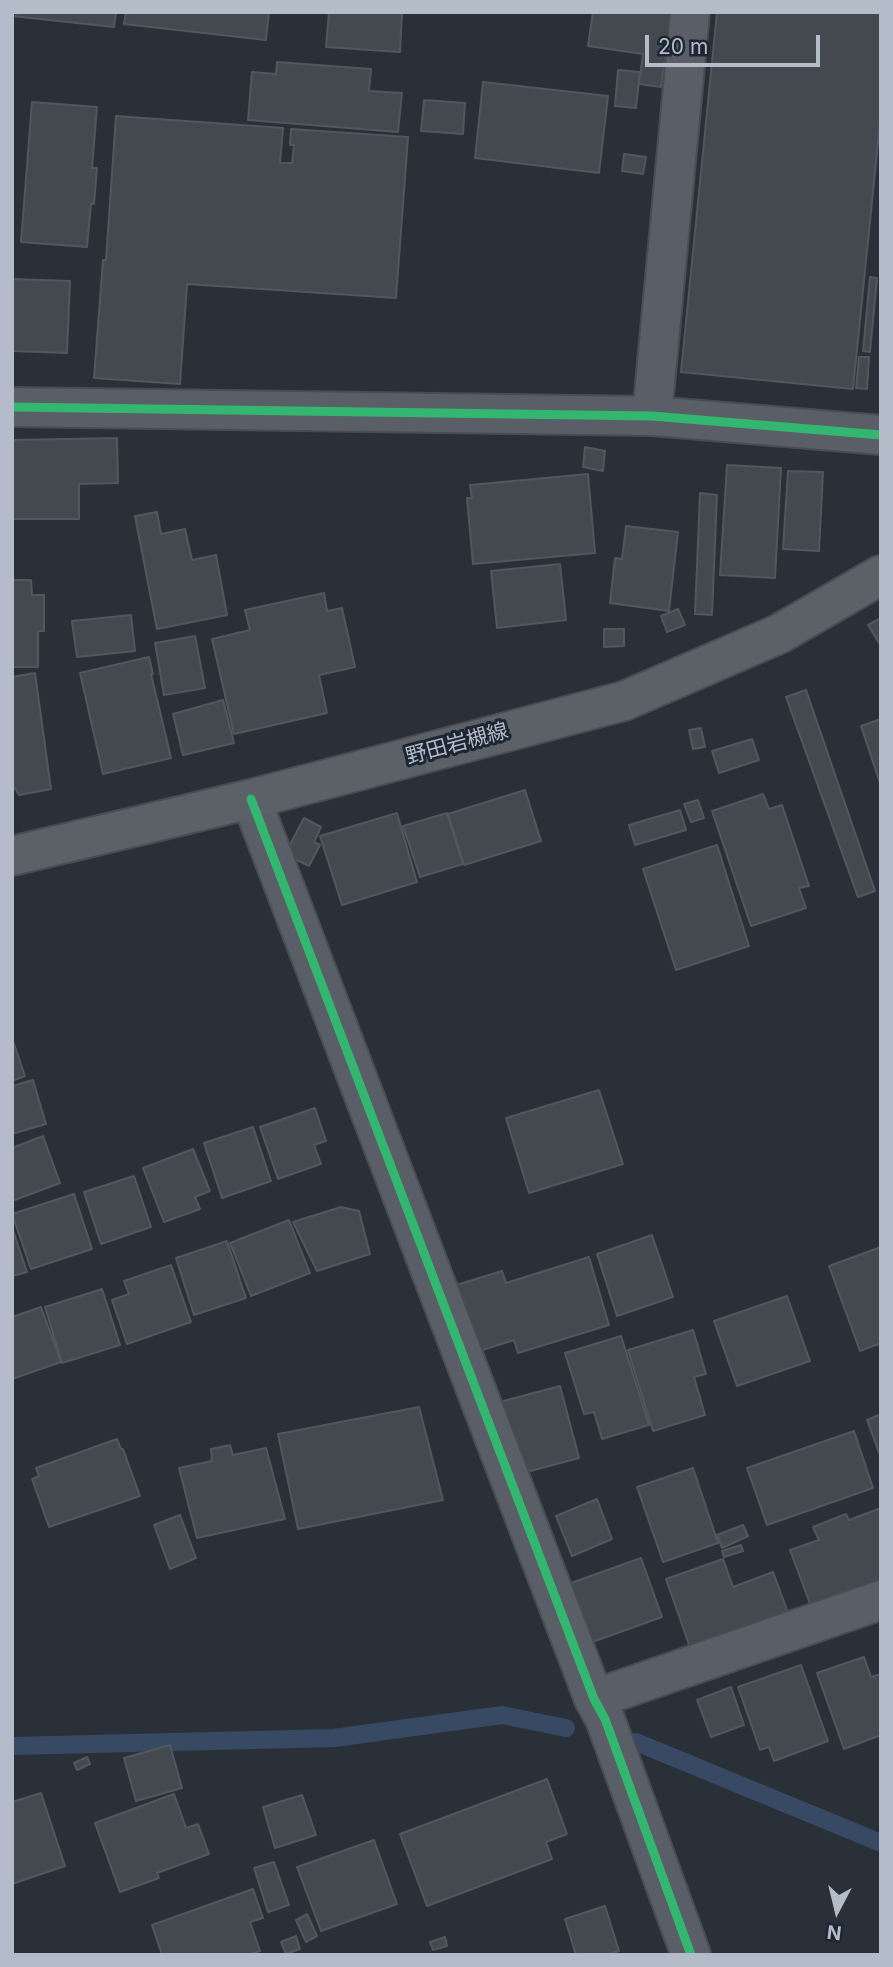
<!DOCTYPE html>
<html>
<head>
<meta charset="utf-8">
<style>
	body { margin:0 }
	#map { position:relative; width:893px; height:1967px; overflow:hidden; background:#2a3038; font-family:Inter,sans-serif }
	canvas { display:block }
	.frame { position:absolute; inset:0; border:14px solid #b4bcc9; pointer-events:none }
	.north { position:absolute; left:802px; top:1876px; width:70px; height:70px; -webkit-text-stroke:5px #1d2633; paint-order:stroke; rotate:187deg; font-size:19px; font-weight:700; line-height:28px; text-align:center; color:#b4bcc9 }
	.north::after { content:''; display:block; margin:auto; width:24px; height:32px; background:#b4bcc9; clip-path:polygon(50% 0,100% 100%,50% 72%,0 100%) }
	.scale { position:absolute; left:645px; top:35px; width:175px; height:32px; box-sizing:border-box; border:4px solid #b4bcc9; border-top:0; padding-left:9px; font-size:21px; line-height:24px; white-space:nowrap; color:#b4bcc9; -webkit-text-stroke:5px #1d2633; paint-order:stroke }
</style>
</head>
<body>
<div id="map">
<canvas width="893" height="1967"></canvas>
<div class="frame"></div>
<div class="north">N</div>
<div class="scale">20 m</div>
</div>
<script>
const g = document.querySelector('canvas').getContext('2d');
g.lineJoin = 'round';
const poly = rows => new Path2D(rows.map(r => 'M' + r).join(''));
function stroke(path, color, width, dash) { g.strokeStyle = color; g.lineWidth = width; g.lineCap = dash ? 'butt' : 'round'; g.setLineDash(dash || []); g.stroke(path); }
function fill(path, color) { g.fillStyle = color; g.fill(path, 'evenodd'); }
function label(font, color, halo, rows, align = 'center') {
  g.font = font + ' Inter,"Noto Sans JP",sans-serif'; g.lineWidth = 6; g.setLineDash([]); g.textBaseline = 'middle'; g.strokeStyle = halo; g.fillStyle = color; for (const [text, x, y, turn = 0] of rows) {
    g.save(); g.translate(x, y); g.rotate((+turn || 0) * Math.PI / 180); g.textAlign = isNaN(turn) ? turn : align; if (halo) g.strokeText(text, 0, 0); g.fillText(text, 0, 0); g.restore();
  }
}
const stream = poly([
	[636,1742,881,1843],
	[12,1746,334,1738,502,1715,566,1728]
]);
const building = poly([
	[12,12,116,12,114,27,12,16,12,12],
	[126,12,269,12,266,40,124,24,126,12],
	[329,12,402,12,400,52,326,47,329,12],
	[593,12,672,12,661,87,639,84,643,54,588,46,593,12],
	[717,12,881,12,881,113,853,389,681,372,717,12],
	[277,62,371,69,369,91,402,93,398,132,248,120,252,72,276,74,277,62],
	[618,70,640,72,636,108,615,106,618,70],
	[483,82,608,96,599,173,475,158,483,82],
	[424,100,465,103,463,134,421,131,424,100],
	[32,102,97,107,92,168,97,168,94,204,91,204,87,247,21,242,32,102],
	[116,116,283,128,280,163,292,163,294,145,290,145,291,129,408,137,396,298,187,284,180,384,94,378,103,260,106,260,116,116],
	[624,154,646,157,643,174,622,171,624,154],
	[870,277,877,278,870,352,863,351,870,277],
	[12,279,70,281,67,353,12,351,12,279],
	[859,357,869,357,867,389,856,388,859,357],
	[117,438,118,483,79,484,79,519,12,519,12,440,117,438],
	[585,447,605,451,603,471,583,467,585,447],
	[727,465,781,468,775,578,720,575,727,465],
	[788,471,823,472,819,551,783,549,788,471],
	[588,474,595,553,473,564,467,498,472,498,470,485,588,474],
	[700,493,717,495,712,615,695,614,700,493],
	[157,512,161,534,185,529,192,560,216,555,227,615,157,629,135,516,157,512],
	[626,526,678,532,669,611,610,603,615,558,622,559,626,526],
	[560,564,566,620,497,628,491,571,560,564],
	[12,580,31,580,32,595,44,595,44,631,38,631,38,667,12,667,12,580],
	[324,593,327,611,342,608,355,667,319,675,327,713,234,734,212,639,250,630,245,610,324,593],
	[678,609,685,625,667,632,661,616,678,609],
	[131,615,135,651,77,657,72,621,131,615],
	[881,618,881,646,868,625,881,618],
	[604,629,624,629,624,646,604,647,604,629],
	[195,636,205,688,164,695,155,643,195,636],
	[149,657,153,674,151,674,171,758,103,774,80,673,149,657],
	[35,673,51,789,19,795,15,788,12,789,12,677,35,673],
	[806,690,875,891,858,897,786,697,806,690],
	[223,700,234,743,183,755,173,714,223,700],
	[881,719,881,786,861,726,881,719],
	[701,728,705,747,693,749,689,730,701,728],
	[752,739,759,760,719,773,712,751,752,739],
	[525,790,541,841,464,865,448,814,525,790],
	[763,794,769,809,782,805,809,886,799,888,806,908,751,926,712,811,763,794],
	[698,800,704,818,691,822,684,804,698,800],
	[680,810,686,830,635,845,629,825,680,810],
	[397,813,417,882,342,905,320,836,397,813],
	[447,813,463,864,420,877,403,826,447,813],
	[304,818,321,827,314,842,320,845,309,866,285,854,304,818],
	[717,845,749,946,676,970,643,869,717,845],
	[12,1038,25,1076,12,1081,12,1038],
	[33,1080,46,1124,12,1134,12,1086,33,1080],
	[599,1090,623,1164,529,1193,506,1118,599,1090],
	[315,1108,326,1141,314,1145,321,1164,278,1179,260,1127,315,1108],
	[253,1127,271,1181,222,1198,204,1143,253,1127],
	[43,1136,60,1183,12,1201,12,1148,43,1136],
	[193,1149,210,1191,195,1197,200,1209,164,1222,143,1168,193,1149],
	[134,1176,151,1227,101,1244,84,1192,134,1176],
	[74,1194,92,1249,31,1269,12,1214,74,1194],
	[341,1207,359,1211,370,1254,317,1271,293,1222,341,1207],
	[289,1220,310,1273,251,1296,230,1243,289,1220],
	[12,1227,27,1272,12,1276,12,1227],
	[652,1235,673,1297,617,1316,597,1254,652,1235],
	[227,1241,246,1298,194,1315,176,1258,227,1241],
	[881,1247,881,1343,860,1351,829,1266,881,1247],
	[589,1257,609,1325,518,1353,514,1340,473,1353,453,1286,502,1271,506,1283,589,1257],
	[171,1265,191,1322,127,1344,112,1300,129,1294,124,1281,171,1265],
	[102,1289,120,1345,62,1363,45,1307,102,1289],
	[787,1296,810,1361,737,1386,714,1321,787,1296],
	[41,1307,61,1362,12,1379,12,1317,41,1307],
	[693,1330,706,1374,694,1377,705,1415,653,1431,628,1350,693,1330],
	[621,1336,649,1425,602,1439,594,1412,584,1414,565,1353,621,1336],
	[560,1386,579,1458,512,1476,492,1404,560,1386],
	[419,1407,443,1500,298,1529,278,1434,419,1407],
	[881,1414,881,1458,867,1420,881,1414],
	[854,1431,873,1488,767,1525,747,1468,854,1431],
	[117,1439,121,1449,123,1449,140,1496,49,1527,32,1479,39,1476,36,1468,117,1439],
	[230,1445,233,1455,266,1448,285,1519,197,1538,179,1468,212,1461,211,1449,230,1445],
	[693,1468,718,1543,663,1562,637,1487,693,1468],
	[597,1499,612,1539,572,1556,556,1516,597,1499],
	[881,1508,881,1584,812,1609,790,1550,819,1540,813,1527,846,1514,849,1520,881,1508],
	[180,1515,196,1558,170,1569,154,1525,180,1515],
	[743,1525,748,1536,722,1548,717,1535,743,1525],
	[741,1545,743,1551,724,1557,722,1551,741,1545],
	[641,1558,662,1617,581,1646,560,1587,641,1558],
	[723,1559,733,1587,773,1572,790,1618,692,1653,666,1579,723,1559],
	[864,1657,871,1677,881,1674,881,1735,844,1749,817,1673,864,1657],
	[801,1665,828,1741,774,1761,769,1747,760,1750,738,1687,801,1665],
	[731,1687,744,1725,711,1737,697,1700,731,1687],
	[170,1745,182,1788,136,1801,124,1758,170,1745],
	[87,1757,90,1764,77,1770,74,1763,87,1757],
	[547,1779,567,1834,546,1842,552,1859,427,1906,400,1834,547,1779],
	[41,1793,65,1866,12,1884,12,1802,41,1793],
	[174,1794,186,1828,198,1824,209,1854,157,1873,159,1878,120,1892,95,1823,174,1794],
	[302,1795,316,1835,275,1848,263,1807,302,1795],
	[374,1840,397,1904,321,1931,297,1867,374,1840],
	[274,1862,289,1905,268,1912,254,1868,274,1862],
	[253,1889,263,1918,250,1922,260,1951,249,1955,162,1955,152,1925,253,1889],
	[605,1906,619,1951,606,1955,576,1955,565,1919,605,1906],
	[307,1914,317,1936,306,1942,296,1920,307,1914],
	[296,1936,300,1949,286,1954,281,1942,296,1936],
	[445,1937,447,1946,433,1950,430,1942,445,1937]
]);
const street = poly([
	[12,407,652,416,881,435],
	[652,416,690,12],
	[251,799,594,1699,605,1719,691,1955],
	[594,1699,881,1600]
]);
const primary = poly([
	[12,856,251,799,624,701,779,634,881,575]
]);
const cycleway = poly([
	[12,407,652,416,881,435],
	[251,799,594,1699,605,1719,691,1955]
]);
const streetNames = [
	["野田岩槻線",457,744,-15]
];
stroke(stream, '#384963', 18);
fill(building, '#444950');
stroke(building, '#52575f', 2);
stroke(street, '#484c53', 42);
stroke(primary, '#484c55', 42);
stroke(street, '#5a5e66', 38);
stroke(primary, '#5c6168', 38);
stroke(cycleway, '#33b770', 9);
label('21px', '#b4bcc9', '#1d2633', streetNames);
</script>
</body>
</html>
